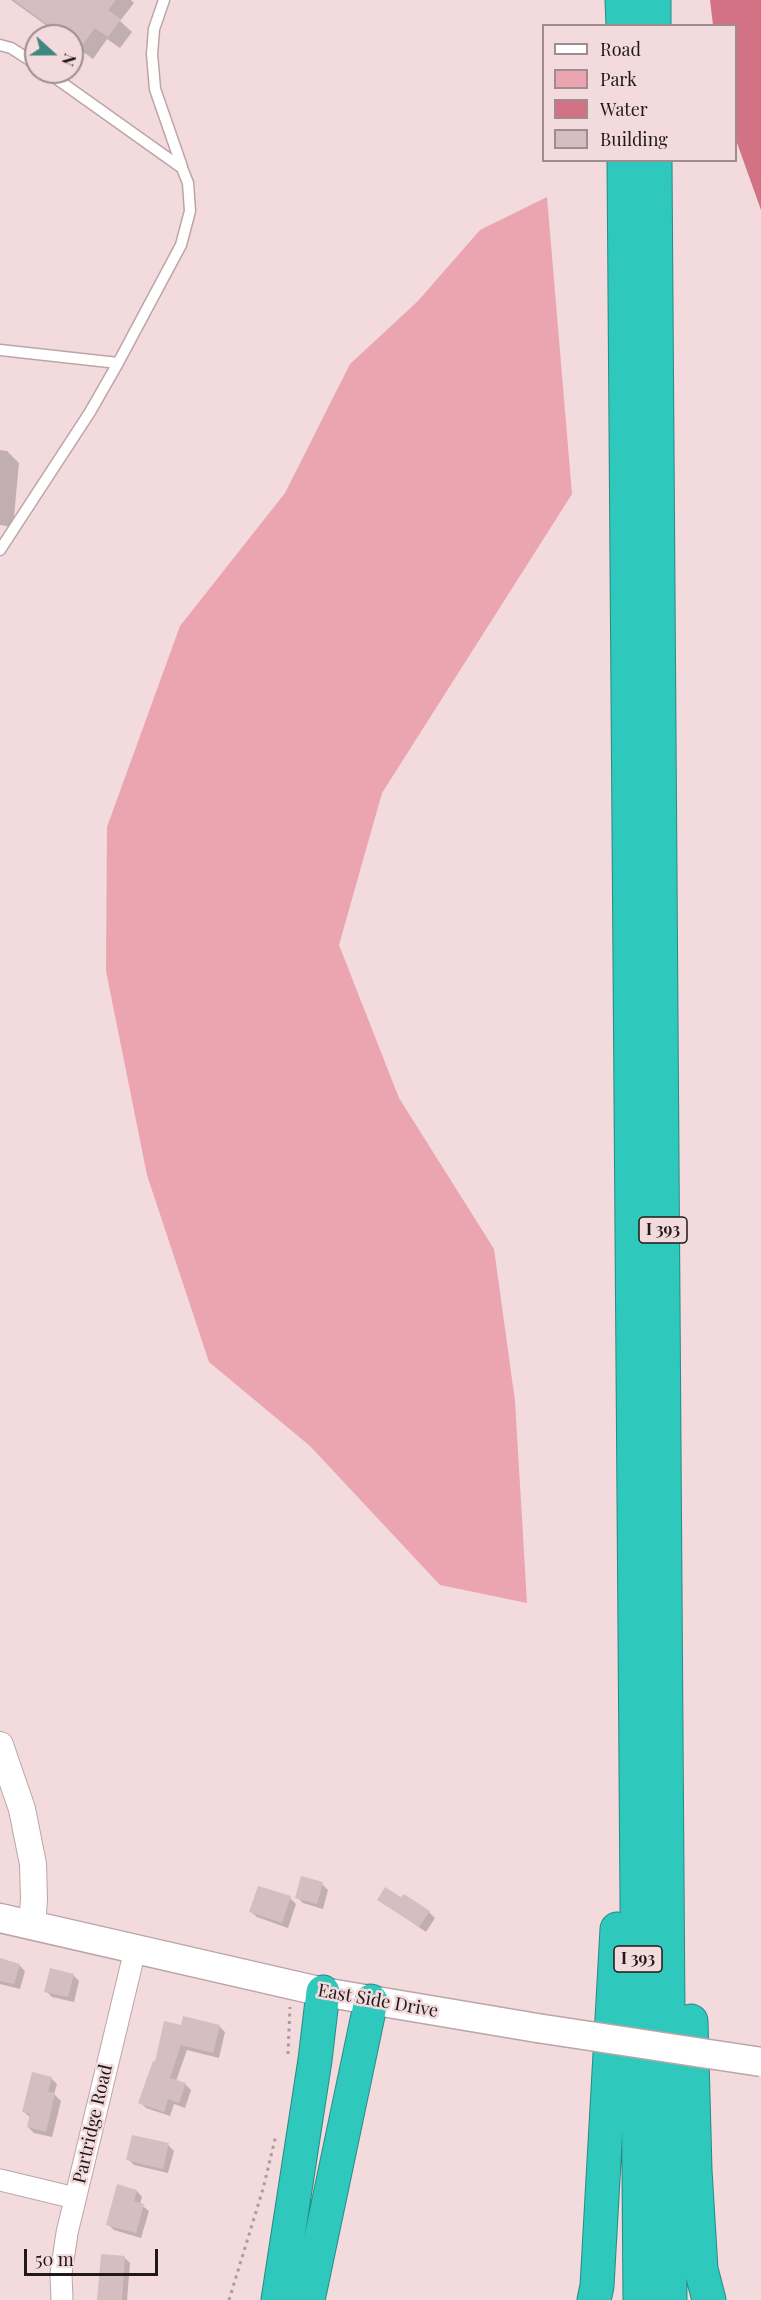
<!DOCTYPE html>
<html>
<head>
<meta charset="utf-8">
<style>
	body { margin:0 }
	#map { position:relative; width:761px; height:2300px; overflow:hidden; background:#f2dadd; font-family:"Playfair Display",serif }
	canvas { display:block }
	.legend { position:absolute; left:542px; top:24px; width:195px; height:138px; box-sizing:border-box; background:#f2dadd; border:2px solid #9e8c8f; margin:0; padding:8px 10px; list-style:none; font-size:18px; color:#201819 }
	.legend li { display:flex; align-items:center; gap:12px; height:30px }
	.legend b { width:30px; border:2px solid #9e8c8f }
	.north { position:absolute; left:24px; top:24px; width:60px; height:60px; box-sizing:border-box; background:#f2dadd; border:2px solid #9e8c8f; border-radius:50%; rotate:111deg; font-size:16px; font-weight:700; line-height:24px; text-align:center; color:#201819 }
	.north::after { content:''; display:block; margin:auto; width:21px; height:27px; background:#408780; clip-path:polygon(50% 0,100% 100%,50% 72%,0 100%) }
	.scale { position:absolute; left:24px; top:2249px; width:134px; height:27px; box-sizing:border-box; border:3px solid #201819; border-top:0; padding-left:8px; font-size:18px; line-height:21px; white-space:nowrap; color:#201819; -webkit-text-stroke:4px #f2dadd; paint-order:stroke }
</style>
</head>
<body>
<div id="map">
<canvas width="761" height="2300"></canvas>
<ul class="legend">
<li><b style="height:8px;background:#fff"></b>Road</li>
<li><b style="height:16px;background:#eaa5b0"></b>Park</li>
<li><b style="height:16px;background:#d47285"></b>Water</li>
<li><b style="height:16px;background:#d5bec1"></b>Building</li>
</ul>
<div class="north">N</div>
<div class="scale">50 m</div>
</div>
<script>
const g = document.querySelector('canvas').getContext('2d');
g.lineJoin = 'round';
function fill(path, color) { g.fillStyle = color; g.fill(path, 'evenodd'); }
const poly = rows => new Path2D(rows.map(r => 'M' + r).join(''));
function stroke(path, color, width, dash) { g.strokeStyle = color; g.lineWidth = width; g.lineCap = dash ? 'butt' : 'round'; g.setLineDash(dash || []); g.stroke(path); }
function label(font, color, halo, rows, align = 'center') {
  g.font = font + ' "Playfair Display",serif'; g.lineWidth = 5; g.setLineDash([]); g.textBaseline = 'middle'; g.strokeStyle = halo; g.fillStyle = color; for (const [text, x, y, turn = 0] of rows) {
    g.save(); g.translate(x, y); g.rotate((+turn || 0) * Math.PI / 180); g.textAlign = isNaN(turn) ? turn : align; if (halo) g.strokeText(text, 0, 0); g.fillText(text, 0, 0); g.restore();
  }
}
const green = poly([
	[547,197,572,494,382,793,339,945,399,1098,494,1249,515,1401,527,1603,440,1585,310,1446,209,1362,147,1175,106,971,107,827,180,626,285,493,350,364,418,301,480,230]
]);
const water = poly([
	[710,0,761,0,761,210,736,140,736,26,713,25]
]);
const shadow = poly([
	[11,0,131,0,134,3,120,21,132,32,120,48,107,39,93,59,72,44,72,36,61,36],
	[0,450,7,451,19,463,13,527,0,525],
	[322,1884,328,1890,323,1909,303,1903,297,1897],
	[290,1898,296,1904,288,1928,257,1917,251,1912],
	[379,1900,429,1912,435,1918,426,1932],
	[0,1960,19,1965,25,1971,20,1989,0,1984],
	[73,1975,79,1981,74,2002,52,1997,46,1991],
	[219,2026,225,2032,219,2058,187,2050,176,2081,186,2085,191,2090,185,2108,174,2104,170,2116,146,2108,140,2102,156,2064,182,2027],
	[51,2078,57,2084,54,2094,61,2101,52,2137,34,2133,28,2127,31,2118,24,2112],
	[168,2145,174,2151,168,2173,134,2165,128,2159],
	[137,2191,142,2197,140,2204,149,2211,141,2238,114,2230,108,2224],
	[124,2257,130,2263,127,2300,100,2300]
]);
const building = poly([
	[14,0,116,0,108,10,121,19,108,37,95,28,80,48,72,43,72,36,63,36],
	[301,1876,323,1882,317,1904,295,1898],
	[258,1886,291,1896,282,1923,249,1912],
	[385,1887,401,1897,404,1894,430,1911,419,1927,377,1900],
	[0,1958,20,1964,14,1984,0,1981],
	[50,1968,74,1974,68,1997,44,1992],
	[183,2016,220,2025,213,2053,181,2045,170,2078,186,2083,179,2103,168,2099,164,2112,138,2103,153,2061,155,2062,164,2021,181,2025],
	[32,2072,52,2077,48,2092,55,2093,46,2132,27,2127,30,2114,22,2112],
	[132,2135,169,2143,163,2169,126,2160],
	[117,2184,137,2190,134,2201,144,2204,136,2233,106,2225],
	[101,2254,125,2256,122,2300,97,2300]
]);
const path = poly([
	[288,2054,290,2007],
	[229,2300,263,2189,276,2135]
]);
const service = poly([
	[164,0,154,29,152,54,155,89,182,167],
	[0,45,11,48,36,64],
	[0,350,118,363],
	[0,550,90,412,118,363,181,245,190,211,188,183,182,168,47,72]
]);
const minor = poly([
	[0,2180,75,2198],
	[62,2300,61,2274,67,2233,135,1950]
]);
const tertiary = poly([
	[0,1745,22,1809,33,1864,34,1899,32,1925]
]);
const secondary = poly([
	[0,1918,323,1992,537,2028]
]);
const motorway = poly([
	[622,0,623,26],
	[654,0,654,26],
	[624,160,640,2300],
	[655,160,670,2300],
	[691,2021,695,2170,701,2269,709,2300],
	[278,2300,315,2060,323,1992],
	[308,2300,371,2001],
	[594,2300,597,2286,617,1929]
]);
const secondaryBridge = poly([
	[537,2028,761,2062]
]);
const shields = [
	[663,1230,48],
	[638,1959,48]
];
const shieldNames = [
	["I 393",663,1230],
	["I 393",638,1959]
];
const streetNames = [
	["East Side Drive",378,2001,10],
	["Partridge Road",93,2124,-77]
];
fill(green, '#eaa5b0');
fill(water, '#d47285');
fill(shadow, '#0003');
fill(building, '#d5bec1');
stroke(service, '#bca5a8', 13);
stroke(minor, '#bca5a8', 23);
stroke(tertiary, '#bca5a8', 28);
stroke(secondary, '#bca5a8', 31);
stroke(motorway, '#2a8a83', 35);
stroke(path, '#ad9a9d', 3, [3, 4.5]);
stroke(service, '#fff', 10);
stroke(minor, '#fff', 21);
stroke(tertiary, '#fff', 26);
stroke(secondary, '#fff', 28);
stroke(motorway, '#2fc8bc', 33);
stroke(secondaryBridge, '#bca5a8', 31, []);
stroke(secondaryBridge, '#fff', 28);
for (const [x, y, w] of shields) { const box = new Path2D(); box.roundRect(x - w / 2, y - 13, w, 26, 4.5); g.fillStyle = '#f2dadd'; g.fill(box); stroke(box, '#201819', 1.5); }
label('bold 16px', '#201819', null, shieldNames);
label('18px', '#201819', '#f2dadd', streetNames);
</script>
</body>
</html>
